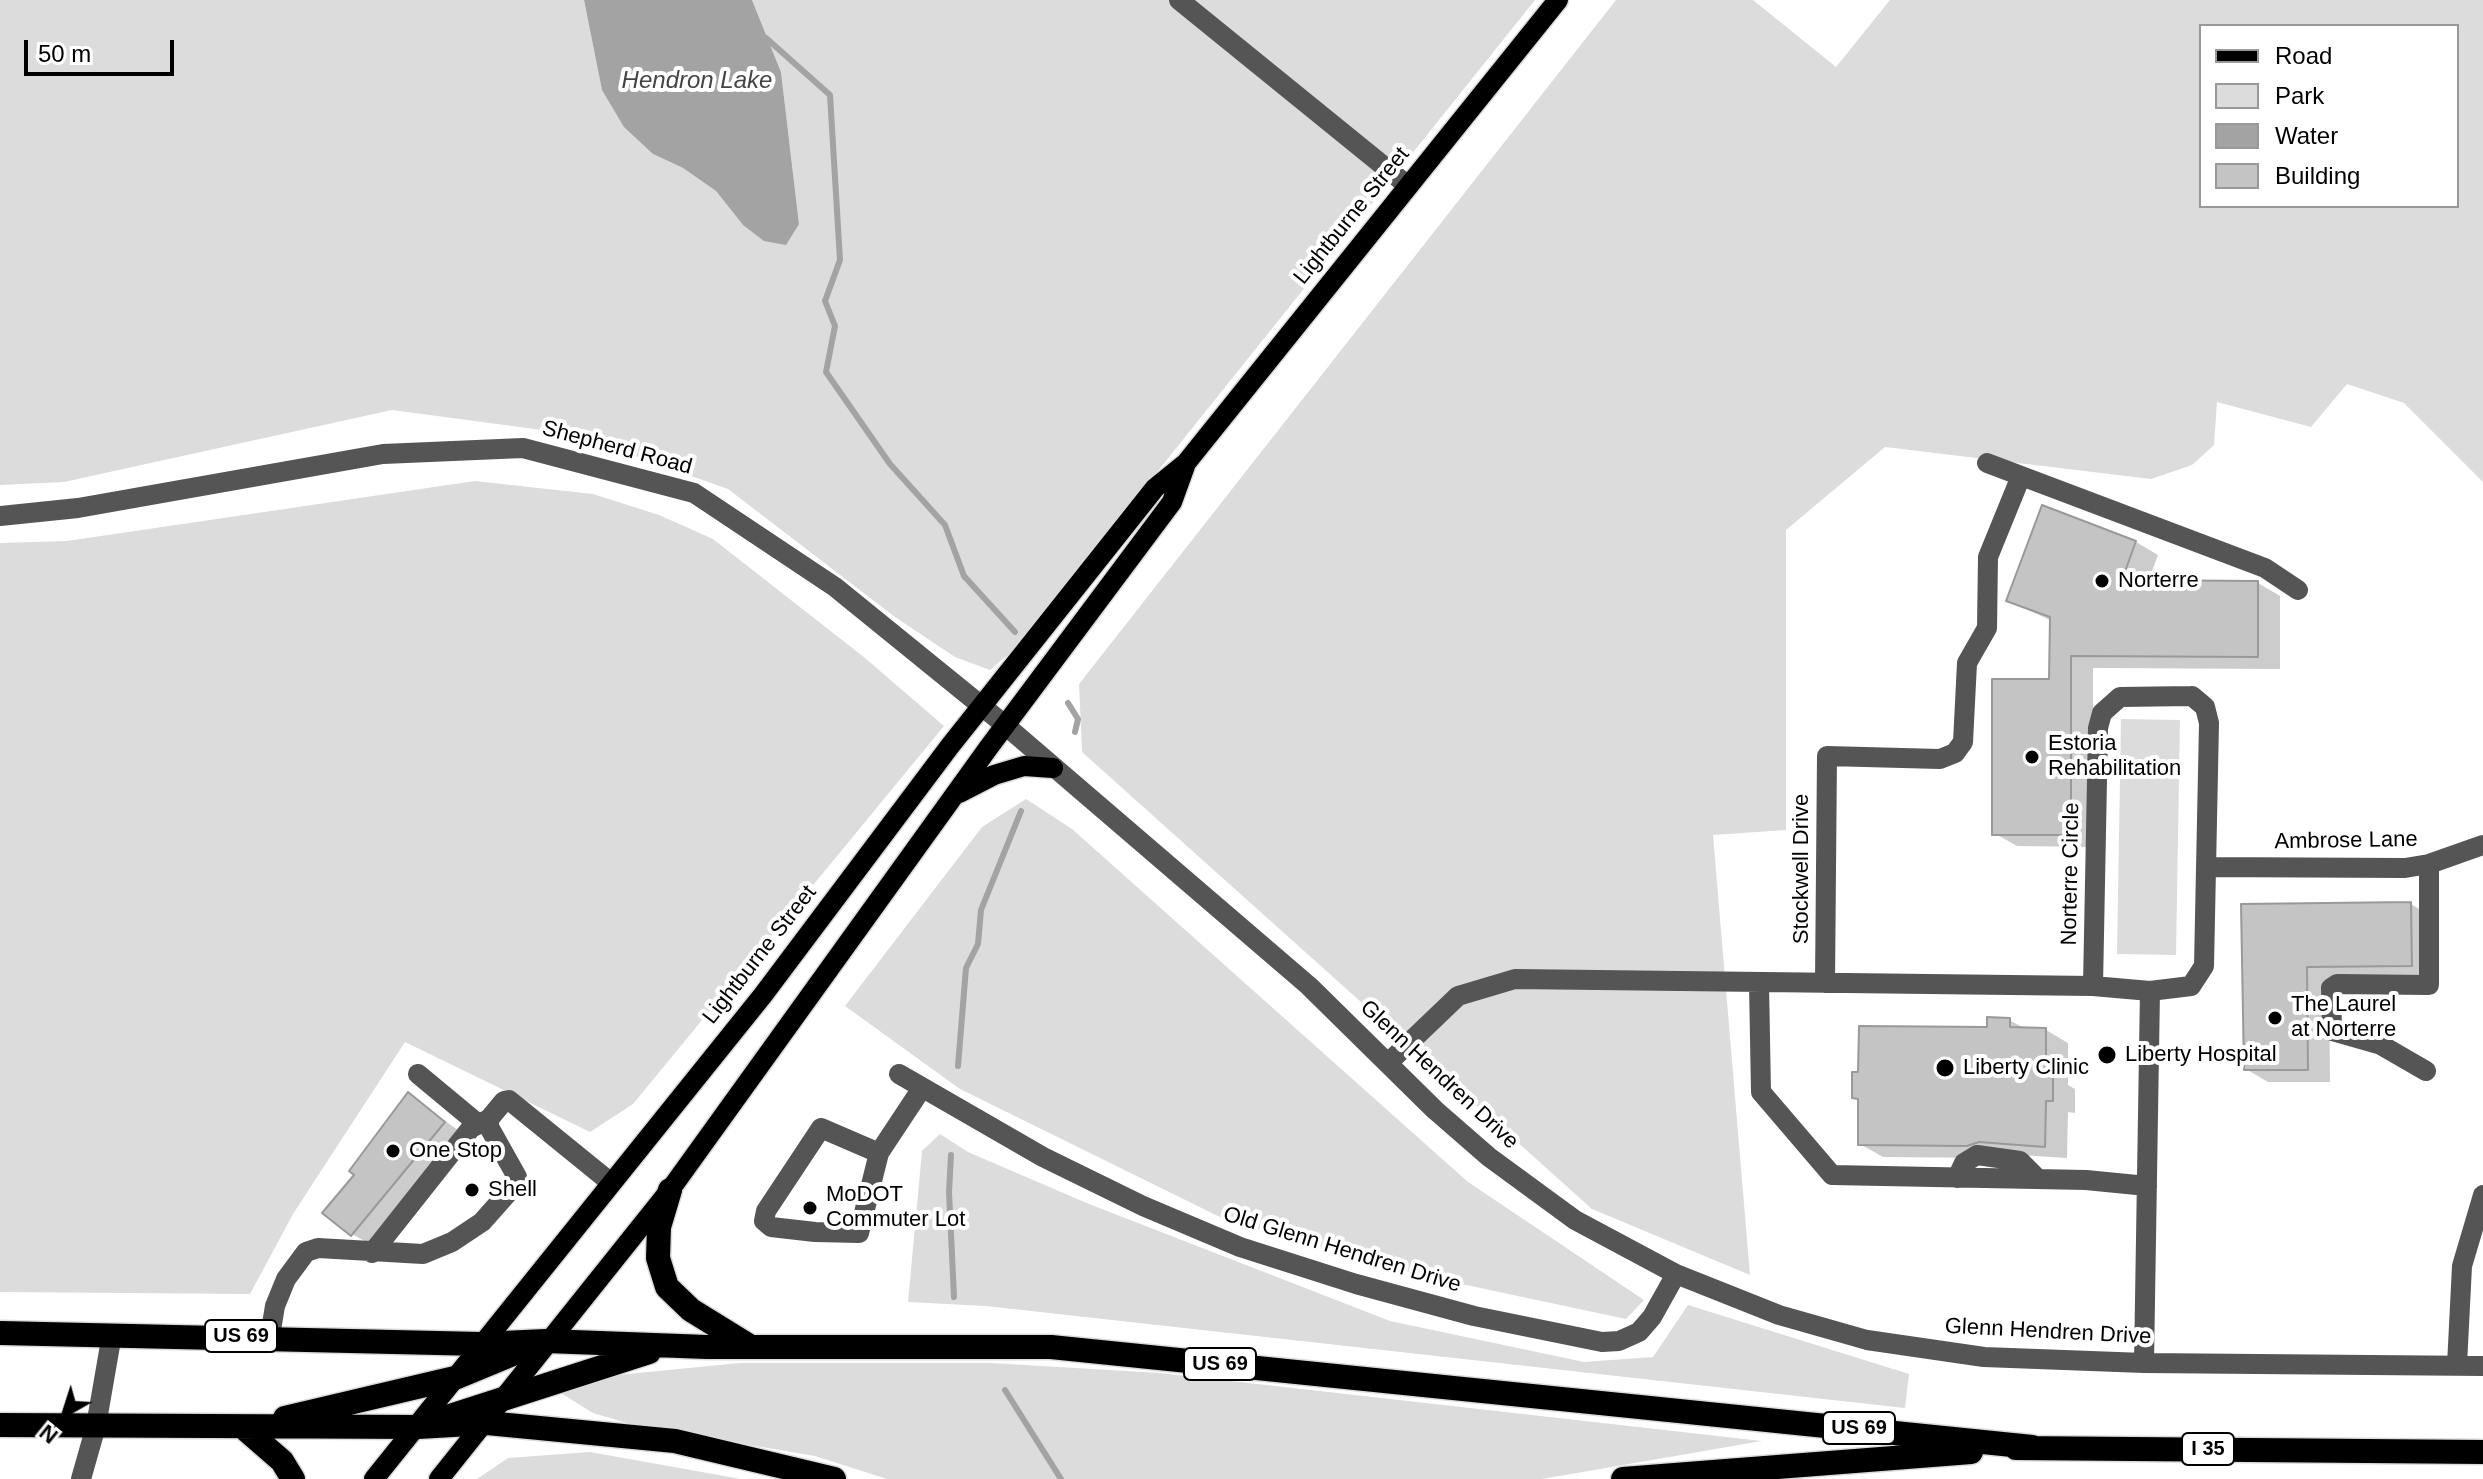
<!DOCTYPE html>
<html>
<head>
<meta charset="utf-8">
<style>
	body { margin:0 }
	#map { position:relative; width:2483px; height:1479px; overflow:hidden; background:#fff; font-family:Helvetica,sans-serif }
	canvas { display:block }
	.legend { position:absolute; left:2199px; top:24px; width:260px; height:184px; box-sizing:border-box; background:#fff; border:2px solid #999; margin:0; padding:10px 14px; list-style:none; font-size:24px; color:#000 }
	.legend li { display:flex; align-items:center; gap:16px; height:40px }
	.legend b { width:40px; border:2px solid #999 }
	.north { position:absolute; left:24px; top:1375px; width:80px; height:80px; -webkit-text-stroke:6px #fff; paint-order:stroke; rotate:219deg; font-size:22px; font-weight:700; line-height:32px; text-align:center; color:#000 }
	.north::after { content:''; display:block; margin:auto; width:28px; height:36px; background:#000; clip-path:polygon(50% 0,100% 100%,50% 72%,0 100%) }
	.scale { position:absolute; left:24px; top:40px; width:150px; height:36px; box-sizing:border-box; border:4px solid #000; border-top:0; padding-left:10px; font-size:24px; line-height:28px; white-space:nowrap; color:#000; -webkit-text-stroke:6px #fff; paint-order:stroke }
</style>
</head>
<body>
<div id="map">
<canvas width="2483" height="1479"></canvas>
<ul class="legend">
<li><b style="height:10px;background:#000"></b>Road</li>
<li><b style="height:22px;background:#dcdcdc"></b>Park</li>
<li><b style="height:22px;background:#a3a3a3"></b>Water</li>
<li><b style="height:22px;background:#c4c4c4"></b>Building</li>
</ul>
<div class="north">N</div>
<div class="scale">50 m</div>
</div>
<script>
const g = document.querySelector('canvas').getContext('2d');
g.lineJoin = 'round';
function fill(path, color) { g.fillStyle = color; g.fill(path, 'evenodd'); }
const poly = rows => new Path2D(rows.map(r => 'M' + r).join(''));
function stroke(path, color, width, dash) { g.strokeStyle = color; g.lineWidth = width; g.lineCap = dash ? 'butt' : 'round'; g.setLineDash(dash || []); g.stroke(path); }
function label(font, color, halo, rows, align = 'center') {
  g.font = font + ' Helvetica,sans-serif'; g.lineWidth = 8; g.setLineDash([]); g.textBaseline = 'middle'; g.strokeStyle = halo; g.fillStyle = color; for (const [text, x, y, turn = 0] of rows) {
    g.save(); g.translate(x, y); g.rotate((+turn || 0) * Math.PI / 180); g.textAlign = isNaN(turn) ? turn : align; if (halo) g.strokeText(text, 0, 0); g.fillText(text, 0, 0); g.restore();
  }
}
const green = poly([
	[0,0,584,0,602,89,653,154,683,168,716,191,743,225,799,223,781,72,752,0,1535,0,1017,647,990,670,955,657,895,617,728,489,572,434,392,410,64,482,0,485],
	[1616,0,1753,0,1836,67,1890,0,2483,0,2483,482,2404,403,2347,384,2311,427,2217,402,2214,445,2192,465,2151,479,1885,447,1786,530,1786,830,1713,835,1750,1275,1592,1209,1082,752,1079,684],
	[2201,26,2457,26,2457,206,2201,206],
	[475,481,593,494,659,515,713,539,865,658,944,726,633,1104,590,1132,405,1042,293,1214,250,1294,0,1292,0,543,67,541],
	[2121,719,2180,720,2176,955,2117,954],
	[1026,799,1072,829,1468,1182,1644,1300,1626,1319,1419,1275,1226,1220,960,1089,845,1006,982,827],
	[940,1134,968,1152,1089,1204,1390,1321,1584,1362,1653,1357,1688,1305,1909,1374,1905,1408,986,1306,908,1302,922,1151],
	[740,1363,991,1363,1160,1373,1762,1441,1542,1479,887,1479,815,1456,637,1426,593,1413,556,1390,607,1376],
	[590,1452,741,1479,477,1479,508,1458]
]);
const water = poly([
	[584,0,752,0,781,72,799,224,786,245,764,241,743,225,716,191,683,168,653,154,624,127,602,90]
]);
const shadow = poly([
	[2043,508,2136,542,2158,555,2148,582,2258,583,2280,596,2280,669,2093,668,2093,847,2017,846,1994,833,2051,681,2052,621,2009,601],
	[2411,904,2433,917,2434,978,2329,979,2330,1082,2268,1082,2246,1069,2243,906],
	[2009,1020,2026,1029,2046,1030,2068,1043,2068,1085,2075,1089,2075,1113,2068,1112,2067,1158,2003,1154,1991,1158,1883,1157,1860,1144,1860,1101,1854,1097],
	[408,1094,466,1136,375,1247,352,1234,356,1175]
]);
const stream = poly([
	[766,38,830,95,840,260,825,301,835,326,826,372,890,464,945,525,964,576,1015,632],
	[1068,703,1078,719,1075,732],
	[958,1066,966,968,978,944,981,910,1021,811],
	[951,1155,949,1192,954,1297],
	[1005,1390,1061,1479]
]);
const building = poly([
	[2042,505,2136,541,2122,580,2258,581,2258,657,2071,656,2071,835,1992,835,1992,679,2049,679,2050,617,2006,601,2042,505],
	[2411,902,2412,966,2307,967,2308,1070,2244,1070,2241,904,2411,902],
	[1987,1017,2010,1018,2010,1027,2046,1028,2046,1074,2053,1074,2053,1101,2046,1101,2045,1147,1979,1142,1967,1146,1858,1145,1858,1099,1852,1098,1852,1072,1858,1072,1859,1026,1987,1027,1987,1017],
	[408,1092,445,1122,351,1236,322,1213,354,1175,349,1171,408,1092]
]);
const minor = poly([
	[1179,0,1407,185],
	[1987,463,2265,568,2298,590],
	[0,516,78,508,383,454,523,448,694,493,835,587,1005,725,1309,986,1435,1110,1489,1157,1575,1220,1676,1274,1779,1315,1867,1340,1984,1357,2144,1363,2483,1366],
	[2192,696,2205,707,2209,723,2204,966,2191,986,2150,991,2093,986,2098,728,2102,713,2120,697,2192,696],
	[2206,867,2405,868,2429,864,2483,845],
	[1825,983,1827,756,1940,759,1955,753,1963,742,1967,663,1987,628,1988,557,2021,476],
	[1759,984,1761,1092,1832,1175,2086,1180,2147,1186],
	[1388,1063,1458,996,1515,979,2093,986],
	[2426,1071,2381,1045,2332,1031,2331,988,2337,984,2429,985,2429,864],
	[418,1074,477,1123],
	[899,1074,1043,1157,1143,1206,1240,1247,1356,1284,1474,1316,1602,1342,1619,1341,1639,1332,1652,1317,1676,1274],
	[821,1128,879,1153,859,1233,815,1232,771,1227,764,1221,766,1211,821,1128],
	[879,1153,922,1088],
	[1957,1178,1964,1163,1977,1155,2020,1161,2038,1179],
	[372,1253,471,1128,489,1119],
	[270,1336,275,1306,286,1279,306,1252,318,1248,423,1254,452,1242,482,1222,514,1186,517,1177,489,1127,489,1119,504,1101,509,1100,610,1182],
	[2144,1363,2150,991],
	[2457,1365,2462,1266,2483,1195],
	[81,1479,96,1426,112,1334]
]);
const major = poly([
	[959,793,994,775,1024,766,1053,768],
	[374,1479,763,995,950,746,1155,488,1186,463,1558,0],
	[439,1479,670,1190,989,747,1172,502,1185,466]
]);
const highway = poly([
	[670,1190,659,1227,658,1258,667,1287,691,1310,751,1347],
	[0,1333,481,1344,546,1341,707,1347,1051,1347,2032,1447],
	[285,1418,455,1378,530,1347],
	[444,1418,649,1352],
	[0,1425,418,1427,487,1423,675,1441,834,1479],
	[244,1428,282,1461,293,1479],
	[2016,1448,2483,1452],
	[1623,1479,1971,1452]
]);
const markers = [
	[2102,581,8,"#000"],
	[2032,757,8,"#000"],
	[2275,1018,8,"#000"],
	[2107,1055,10,"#000"],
	[1945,1068,10,"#000"],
	[393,1151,8,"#000"],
	[472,1190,8,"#000"],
	[810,1208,8,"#000"]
];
const shields = [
	[241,1336,72],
	[1220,1364,72],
	[1859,1428,72],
	[2208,1449,52]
];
const shieldNames = [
	["US 69",241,1336],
	["US 69",1220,1364],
	["US 69",1859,1428],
	["I 35",2208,1449]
];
const streetNames = [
	["Lightburne Street",1352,216,-51],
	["Shepherd Road",617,448,15],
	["Ambrose Lane",2346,841,-1],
	["Stockwell Drive",1802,869,-90],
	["Norterre Circle",2071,874,-89],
	["Lightburne Street",760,955,-52],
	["Glenn Hendren Drive",1439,1075,43],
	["Old Glenn Hendren Drive",1342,1250,17],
	["Glenn Hendren Drive",2048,1332,3]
];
const poiNames = [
	["Norterre",2118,581],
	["Estoria",2048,744],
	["Rehabilitation",2048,769],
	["The Laurel",2291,1005],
	["at Norterre",2291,1030],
	["Liberty Hospital",2125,1055],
	["Liberty Clinic",1963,1068],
	["One Stop",409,1151],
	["Shell",488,1190],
	["MoDOT",826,1195],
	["Commuter Lot",826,1220]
];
const waterNames = [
	["Hendron Lake",697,81]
];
fill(green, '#dcdcdc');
fill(water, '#a3a3a3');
fill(shadow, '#0003');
stroke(stream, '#a3a3a3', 6);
fill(building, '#c4c4c4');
stroke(building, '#999', 2);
stroke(major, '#dbdbdb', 23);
stroke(highway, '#dbdbdb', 27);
stroke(minor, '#555', 20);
stroke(major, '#000', 20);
stroke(highway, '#000', 24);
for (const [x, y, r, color] of markers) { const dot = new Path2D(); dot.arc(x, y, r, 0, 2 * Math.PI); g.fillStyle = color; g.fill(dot); stroke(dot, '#fff', 3); }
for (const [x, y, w] of shields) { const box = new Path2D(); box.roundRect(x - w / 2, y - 16, w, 32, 6); g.fillStyle = '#fff'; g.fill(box); stroke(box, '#000', 2); }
label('bold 20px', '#000', null, shieldNames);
label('22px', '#000', '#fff', streetNames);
label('22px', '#000', '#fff', poiNames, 'left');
label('italic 24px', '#444', '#fff', waterNames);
</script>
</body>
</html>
